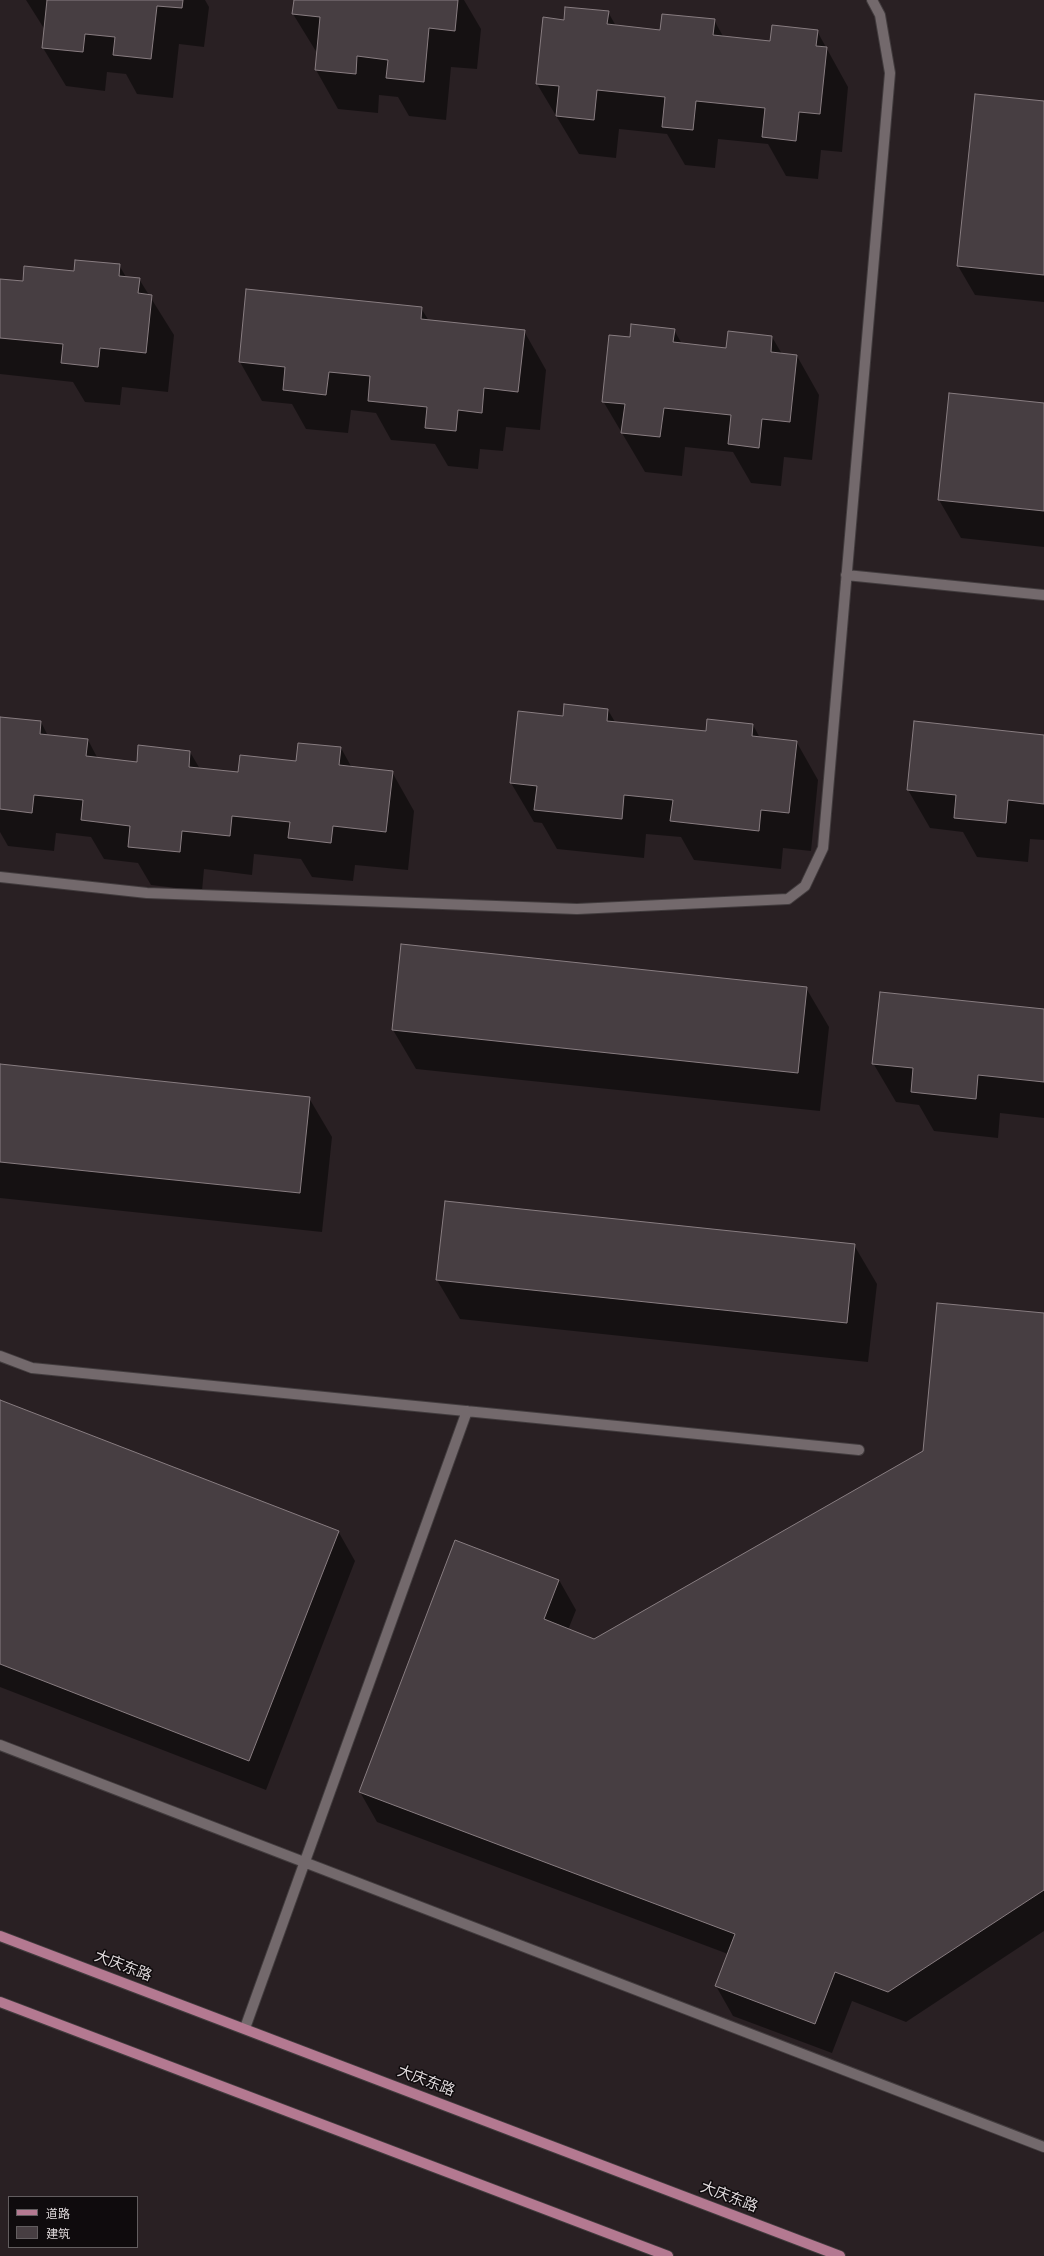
<!DOCTYPE html>
<html>
<head>
<meta charset="utf-8">
<style>
	body { margin:0 }
	#map { position:relative; width:1044px; height:2256px; overflow:hidden; background:#292023; font-family:"Alegreya Sans","Noto Sans SC",sans-serif }
	canvas { display:block }
	.legend { position:absolute; left:8px; top:2196px; width:130px; height:52px; box-sizing:border-box; background:#0f0b0d; border:1px solid #625d5f; margin:0; padding:5px 7px; list-style:none; font-size:12px; color:#dfd9db }
	.legend li { display:flex; align-items:center; gap:8px; height:20px }
	.legend b { width:20px; border:1px solid #625d5f }
</style>
</head>
<body>
<div id="map">
<canvas width="1044" height="2256"></canvas>
<ul class="legend">
<li><b style="height:5px;background:#b47991"></b>道路</li>
<li><b style="height:11px;background:#473e42"></b>建筑</li>
</ul>
</div>
<script>
const g = document.querySelector('canvas').getContext('2d');
g.lineJoin = 'round';
function fill(path, color) { g.fillStyle = color; g.fill(path, 'evenodd'); }
const poly = rows => new Path2D(rows.map(r => 'M' + r).join(''));
function stroke(path, color, width, dash) { g.strokeStyle = color; g.lineWidth = width; g.lineCap = dash ? 'butt' : 'round'; g.setLineDash(dash || []); g.stroke(path); }
function label(font, color, halo, rows, align = 'center') {
  g.font = font + ' "Alegreya Sans","Noto Sans SC",sans-serif'; g.lineWidth = 3; g.setLineDash([]); g.textBaseline = 'middle'; g.strokeStyle = halo; g.fillStyle = color; for (const [text, x, y, turn = 0] of rows) {
    g.save(); g.translate(x, y); g.rotate((+turn || 0) * Math.PI / 180); g.textAlign = isNaN(turn) ? turn : align; if (halo) g.strokeText(text, 0, 0); g.fillText(text, 0, 0); g.restore();
  }
}
const shadow = poly([
	[26,0,205,0,209,7,204,47,179,44,173,98,137,94,126,74,107,72,105,91,66,86,43,48,45,30],
	[295,0,464,0,481,29,477,69,451,67,446,120,409,116,398,97,379,95,378,113,338,109,316,70,317,53,293,14],
	[608,12,616,26,661,31,714,20,724,38,771,42,817,31,848,87,842,152,821,150,818,179,786,176,768,144,718,139,715,168,685,165,667,134,619,129,616,158,579,154,537,84,565,21],
	[1044,102,1044,302,975,295,958,266],
	[119,265,126,277,139,279,174,335,168,392,122,387,120,405,85,402,73,382,0,374,0,280,24,282],
	[421,308,429,321,524,331,546,370,540,430,506,427,503,451,480,449,478,469,448,466,435,444,391,440,376,413,351,410,348,433,306,429,292,404,262,401,240,362],
	[674,330,682,344,727,349,772,337,782,354,797,356,819,395,812,460,784,457,781,486,751,483,733,452,685,447,682,476,645,472,603,401,631,339],
	[1044,404,1044,547,961,538,939,500],
	[608,710,615,722,707,732,753,725,760,738,796,741,818,780,811,851,783,848,781,869,694,860,681,837,646,834,644,858,557,849,542,823,534,822,511,783,564,717],
	[0,718,41,722,48,736,88,740,98,759,138,763,190,752,200,769,239,773,297,762,341,748,352,768,392,772,414,811,408,870,355,865,353,881,312,877,301,859,254,854,252,875,204,869,202,891,151,885,138,863,104,859,91,837,56,833,54,851,8,846,0,832],
	[1044,736,1044,840,1030,839,1028,862,977,857,963,832,930,828,908,790],
	[806,988,829,1027,820,1111,416,1069,393,1030],
	[1044,1010,1044,1118,1000,1113,998,1138,934,1131,919,1105,896,1102,873,1063],
	[0,1065,309,1098,332,1137,322,1232,0,1198],
	[854,1245,877,1284,868,1362,460,1319,437,1280],
	[1044,1314,1044,1931,906,2022,852,2001,832,2053,733,2016,716,1986,728,1954,377,1822,360,1792,559,1580,576,1610,568,1630,594,1640,924,1451],
	[0,1401,338,1531,355,1561,266,1790,0,1687]
]);
const building = poly([
	[47,0,183,0,182,8,157,6,151,59,113,55,115,37,85,34,83,52,42,48,47,0],
	[294,0,458,0,455,31,429,28,424,82,386,78,388,60,357,56,356,74,315,70,320,17,292,14,294,0],
	[565,7,609,11,607,24,660,30,662,14,715,19,713,35,770,41,772,25,818,30,816,46,827,47,820,114,799,112,796,141,762,137,765,108,696,101,693,130,662,127,665,97,597,90,594,120,556,116,559,86,536,84,543,17,564,20,565,7],
	[975,94,1044,101,1044,275,957,266,975,94],
	[75,260,120,264,119,276,140,278,138,293,152,295,146,353,100,348,98,367,61,363,63,344,0,338,0,279,23,281,24,266,74,271,75,260],
	[246,289,422,307,421,319,525,330,518,392,484,388,482,413,458,410,456,431,425,428,427,407,368,401,370,376,329,372,326,395,283,390,285,367,239,362,246,289],
	[631,324,675,329,673,342,726,348,728,331,772,336,771,352,797,355,790,422,762,419,759,448,728,444,731,415,664,408,660,437,621,433,625,404,602,402,609,335,630,337,631,324],
	[949,393,1044,403,1044,511,938,500,949,393],
	[564,704,608,709,607,721,706,731,707,719,753,724,752,736,797,741,789,813,761,810,759,831,670,821,673,800,624,795,622,819,534,810,537,786,510,783,518,711,563,716,564,704],
	[0,717,41,721,40,734,88,739,86,756,137,762,138,745,190,751,189,767,238,772,240,755,296,761,298,743,341,747,339,765,393,771,386,832,333,826,331,843,288,838,290,822,232,816,230,836,182,831,180,852,128,847,130,826,81,820,83,800,34,795,32,813,0,809,0,717],
	[914,721,1044,735,1044,804,1008,800,1006,823,954,818,956,795,907,790,914,721],
	[401,944,807,987,798,1073,392,1030,401,944],
	[880,992,1044,1009,1044,1082,978,1075,976,1099,911,1092,913,1068,872,1064,880,992],
	[0,1064,310,1097,300,1193,0,1162,0,1064],
	[445,1201,855,1244,847,1323,436,1280,445,1201],
	[937,1303,1044,1313,1044,1890,888,1992,835,1972,815,2024,715,1986,735,1934,359,1792,455,1540,559,1580,544,1619,594,1639,923,1451,937,1303],
	[0,1400,339,1531,249,1761,0,1664,0,1400]
]);
const service = poly([
	[846,575,1044,595],
	[0,877,147,893,577,909,788,899,805,886,823,848,890,73,880,15,872,0],
	[0,1356,32,1368,859,1450],
	[0,1745,1044,2147],
	[245,2028,467,1411]
]);
const primary = poly([
	[0,1936,840,2256],
	[0,2002,668,2256]
]);
const streetNames = [
	["大庆东路",123,1966,21],
	["大庆东路",426,2081,21],
	["大庆东路",729,2197,21]
];
fill(shadow, '#0007');
fill(building, '#473e42');
stroke(building, '#887d81', 1);
stroke(service, '#423c3e', 12);
stroke(primary, '#423c3e', 12);
stroke(service, '#73696c', 10);
stroke(primary, '#b47991', 10);
label('15px', '#dfd9db', '#0f0b0d', streetNames);
</script>
</body>
</html>
